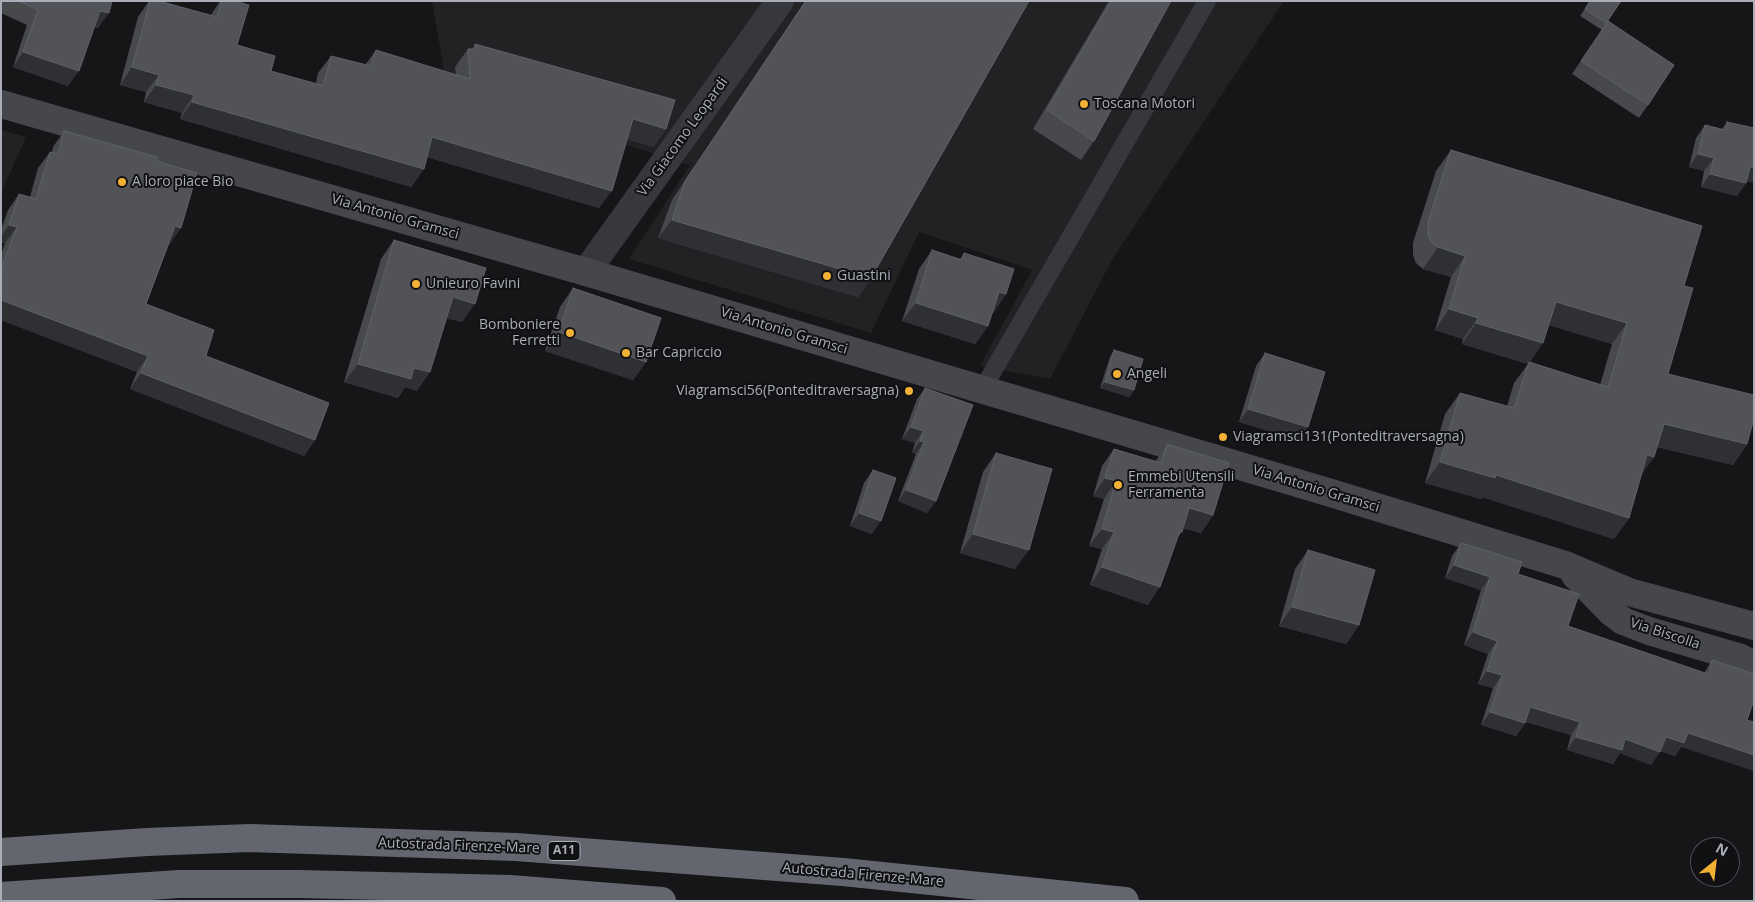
<!DOCTYPE html>
<html>
<head>
<meta charset="utf-8">
<style>
	body { margin:0 }
	#map { position:relative; width:1755px; height:902px; overflow:hidden; background:#161618; font-family:"Open Sans",sans-serif }
	canvas { display:block }
	.frame { position:absolute; inset:0; border:2px solid #a8adb8; pointer-events:none }
	.north { position:absolute; left:1690px; top:837px; width:50px; height:50px; box-sizing:border-box; background:#111113; border:1px solid #4d4f55; border-radius:50%; rotate:29deg; font-size:14px; font-weight:700; line-height:20px; text-align:center; color:#a8adb8 }
	.north::after { content:''; display:block; margin:auto; width:18px; height:22px; background:#f2b134; clip-path:polygon(50% 0,100% 100%,50% 72%,0 100%) }
</style>
</head>
<body>
<div id="map">
<canvas width="1755" height="902"></canvas>
<div class="frame"></div>
<div class="north">N</div>
</div>
<script>
const g = document.querySelector('canvas').getContext('2d');
g.lineJoin = 'round';
function fill(path, color) { g.fillStyle = color; g.fill(path, 'evenodd'); }
const poly = rows => new Path2D(rows.map(r => 'M' + r).join(''));
function stroke(path, color, width, dash) { g.strokeStyle = color; g.lineWidth = width; g.lineCap = dash ? 'butt' : 'round'; g.setLineDash(dash || []); g.stroke(path); }
function label(font, color, halo, rows, align = 'center') {
  g.font = font + ' "Open Sans",sans-serif'; g.lineWidth = 4; g.setLineDash([]); g.textBaseline = 'middle'; g.strokeStyle = halo; g.fillStyle = color; for (const [text, x, y, turn = 0] of rows) {
    g.save(); g.translate(x, y); g.rotate((+turn || 0) * Math.PI / 180); g.textAlign = isNaN(turn) ? turn : align; if (halo) g.strokeText(text, 0, 0); g.fillText(text, 0, 0); g.restore();
  }
}
const built = poly([
	[432,1,1284,1,1113,258,1050,379,980,366,1032,270,919,232,871,333,629,259,690,165,447,89],
	[1,130,26,137,1,193]
]);
const lane = poly([
	[982,390,1207,1]
]);
const street = poly([
	[586,272,780,1]
]);
const secondary = poly([
	[1,104,586,272,1331,493,1565,565,1629,592,1754,626],
	[1575,575,1611,612,1623,621,1649,631,1741,658,1754,665]
]);
const highway = poly([
	[1,852,147,842,250,838,516,847,843,872,1125,901],
	[1,896,179,884,299,884,510,889,662,901]
]);
const wall = poly([
	[1,1,112,1,98,28,94,27,68,86,13,67,27,25,1,13],
	[149,1,159,1,211,15,220,1,235,1,237,45,271,71,316,83,318,73,331,56,365,65,376,50,456,75,455,67,468,49,472,49,475,44,654,147,627,139,599,208,427,157,424,169,411,187,180,119,182,113,144,102,146,92,120,85,138,17],
	[805,1,1029,1,871,278,858,297,658,238,672,200],
	[1109,1,1171,1,1094,141,1081,160,1033,129],
	[1590,1,1621,1,1608,21,1648,105,1639,118,1572,74,1602,30,1580,16],
	[1727,122,1746,181,1746,183,1737,196,1701,187,1704,171,1689,167,1696,138,1705,125,1722,129],
	[64,131,156,161,170,244,169,244,146,304,206,356,315,440,304,456,130,389,137,372,1,320,1,255,5,243,1,242,1,230,8,210,19,194,30,197,38,168,50,152,52,152,53,147],
	[1451,150,1684,286,1668,374,1747,444,1733,465,1657,447,1654,457,1641,475,1629,518,1614,539,1482,497,1481,499,1425,483,1445,414,1460,393,1507,406,1514,383,1528,364,1462,344,1463,339,1435,330,1451,277,1423,269,1416,263,1413,255,1413,243,1436,171],
	[1549,325,1612,344,1600,385,1530,362],
	[394,240,462,322,446,318,417,391,405,387,398,398,344,382,381,259],
	[932,250,960,259,964,253,1006,294,993,313,992,313,988,326,975,344,902,321,919,269],
	[573,288,646,362,633,380,545,351,560,307],
	[1114,350,1134,390,1129,397,1100,388,1110,357],
	[1265,353,1299,440,1239,422,1256,366],
	[925,388,936,501,927,513,898,501,916,454,912,452,915,443,902,439,917,399],
	[1167,444,1213,515,1201,533,1183,528,1182,532,1177,538,1148,605,1090,585,1102,549,1089,546,1104,499,1093,496,1102,466,1114,449,1155,462],
	[996,453,1015,569,960,553,983,472],
	[873,470,872,534,850,526,864,483],
	[1461,543,1518,574,1568,626,1704,673,1712,660,1681,747,1675,756,1660,751,1651,765,1620,753,1613,764,1567,750,1571,735,1526,722,1516,736,1481,725,1493,688,1478,684,1488,654,1464,645,1481,590,1445,578,1452,556],
	[1308,550,1359,625,1346,644,1279,626,1295,569]
]);
const shadedWall = poly([
	[100,11,109,13,98,28,89,26],
	[23,52,79,71,68,86,13,67],
	[132,67,159,75,146,92,120,85],
	[156,85,194,95,182,113,144,102],
	[192,102,424,169,411,187,180,119],
	[633,119,666,129,654,147,621,137],
	[432,137,612,191,599,208,420,155],
	[1698,154,1714,158,1704,171,1689,167],
	[1750,167,1754,168,1754,183,1741,180],
	[1710,174,1746,183,1737,196,1701,187],
	[672,220,871,278,858,297,658,238],
	[9,225,17,227,5,243,1,242,1,236],
	[175,226,181,228,170,244,164,242],
	[1438,247,1465,256,1451,277,1423,269],
	[999,292,1006,294,993,313,986,310],
	[453,297,475,304,462,322,439,316],
	[1,300,148,356,137,372,1,320],
	[1556,302,1627,323,1612,344,1541,323],
	[916,303,988,326,975,344,902,321],
	[1449,309,1478,318,1463,339,1435,330],
	[1476,323,1543,343,1529,364,1529,362,1528,364,1462,344],
	[559,332,646,362,633,380,545,351],
	[358,364,414,368,430,372,417,391,405,387,398,398,344,382],
	[141,373,315,440,304,456,130,389],
	[1105,382,1134,390,1129,397,1100,388],
	[1248,409,1308,427,1299,440,1239,422],
	[1664,424,1747,444,1733,465,1649,445],
	[911,427,923,431,915,443,902,439],
	[920,441,924,442,916,454,912,452],
	[1647,455,1654,457,1639,478],
	[1440,462,1496,475,1629,518,1614,539,1482,497,1481,499,1425,483],
	[1105,478,1116,481,1104,499,1093,496],
	[906,490,936,501,927,513,898,501],
	[1189,508,1213,515,1201,533,1177,526],
	[859,513,881,521,872,534,850,526],
	[1102,529,1114,532,1102,549,1089,546],
	[973,534,1029,550,1015,569,960,553],
	[1454,565,1490,577,1481,590,1445,578],
	[1102,567,1160,587,1148,605,1090,585],
	[1292,607,1359,625,1346,644,1279,626],
	[1473,632,1497,641,1488,654,1464,645],
	[1487,671,1502,675,1493,688,1478,684],
	[1530,707,1580,722,1571,735,1521,720],
	[1490,712,1525,723,1516,736,1481,725],
	[1688,733,1754,755,1754,771,1681,747,1675,756,1657,750,1666,737],
	[1576,737,1625,739,1660,752,1651,765,1620,753,1613,764,1567,750]
]);
const building = poly([
	[19,1,112,1,109,13,100,11,79,71,23,52,38,10,19,1],
	[150,1,159,1,217,17,222,1,235,1,249,5,237,45,275,56,271,71,323,86,331,56,371,66,376,50,470,79,468,49,476,49,475,44,675,100,666,129,633,119,612,191,432,137,424,169,192,102,194,95,156,85,159,75,132,67,150,1],
	[806,1,1029,1,871,278,672,220,685,181,806,1],
	[1111,1,1171,1,1094,141,1047,110,1111,1],
	[1590,1,1621,1,1606,23,1585,9,1590,1],
	[1608,21,1674,65,1648,105,1581,61,1608,21],
	[1727,122,1754,128,1754,168,1750,167,1746,183,1710,174,1714,158,1698,154,1705,125,1725,130,1727,122],
	[64,131,157,157,156,161,197,173,181,228,175,226,146,304,214,330,206,356,329,403,315,440,141,373,148,356,1,300,1,269,17,227,9,225,19,194,36,199,50,152,58,154,64,131],
	[1451,150,1702,226,1684,286,1693,288,1668,374,1754,395,1754,418,1747,444,1664,424,1654,457,1647,455,1629,518,1496,475,1495,478,1440,462,1460,393,1514,408,1529,362,1608,387,1627,323,1556,302,1543,343,1476,323,1478,318,1449,309,1465,256,1438,247,1431,242,1428,234,1428,222,1451,150],
	[394,240,486,268,475,304,453,297,430,372,414,368,411,379,358,364,394,240],
	[932,250,962,260,964,253,1014,269,1006,294,999,292,988,326,916,303,932,250],
	[573,288,661,318,646,362,559,332,573,288],
	[1114,350,1143,359,1134,390,1105,382,1114,350],
	[1265,353,1325,372,1308,427,1248,409,1265,353],
	[925,388,973,405,936,501,906,490,924,442,920,441,923,431,911,427,925,388],
	[1167,444,1229,463,1213,515,1189,508,1182,532,1180,531,1160,587,1102,567,1114,532,1102,529,1116,481,1105,478,1114,449,1161,463,1167,444],
	[996,453,1052,469,1029,550,973,534,996,453],
	[873,470,896,478,881,521,859,513,873,470],
	[1461,543,1522,562,1518,574,1579,594,1568,626,1708,674,1712,660,1754,674,1754,700,1747,720,1754,722,1754,755,1688,733,1684,743,1666,737,1660,752,1625,739,1622,750,1576,737,1580,722,1530,707,1525,723,1490,712,1502,675,1487,671,1497,641,1473,632,1490,577,1454,565,1461,543],
	[1308,550,1375,570,1359,625,1292,607,1308,550]
]);
const markers = [
	[1084,104,5,"#f2b134"],
	[122,182,5,"#f2b134"],
	[827,276,5,"#f2b134"],
	[416,284,5,"#f2b134"],
	[570,333,5,"#f2b134"],
	[626,353,5,"#f2b134"],
	[1117,374,5,"#f2b134"],
	[909,391,5,"#f2b134"],
	[1223,437,5,"#f2b134"],
	[1118,485,5,"#f2b134"]
];
const shields = [
	[564,851,32]
];
const shieldNames = [
	["A11",564,851]
];
const poiNames = [
	["Toscana Motori",1094,104],
	["A loro piace Bio",132,182],
	["Guastini",837,276],
	["Unieuro Favini",426,284],
	["Bomboniere",560,325,"right"],
	["Ferretti",560,341,"right"],
	["Bar Capriccio",636,353],
	["Angeli",1127,374],
	["Viagramsci56(Ponteditraversagna)",899,391,"right"],
	["Viagramsci131(Ponteditraversagna)",1233,437],
	["Emmebi Utensili",1128,477],
	["Ferramenta",1128,493]
];
const streetNames = [
	["Via Giacomo Leopardi",683,137,-54],
	["Via Antonio Gramsci",395,217,16],
	["Via Antonio Gramsci",784,331,17],
	["Via Antonio Gramsci",1316,489,17],
	["Via Biscolla",1665,634,18],
	["Autostrada Firenze-Mare",459,846,2],
	["Autostrada Firenze-Mare",863,875,5]
];
fill(built, '#222225');
stroke(lane, '#37383d', 18);
stroke(street, '#37383d', 28);
stroke(secondary, '#45474d', 28);
stroke(highway, '#63666e', 28);
fill(wall, '#47494d');
fill(shadedWall, '#2f3033');
fill(building, '#525359');
stroke(building, '#5f6168', 1);
for (const [x, y, r, color] of markers) { const dot = new Path2D(); dot.arc(x, y, r, 0, 2 * Math.PI); g.fillStyle = color; g.fill(dot); stroke(dot, '#111113', 2); }
for (const [x, y, w] of shields) { const box = new Path2D(); box.roundRect(x - w / 2, y - 9.5, w, 19, 4); g.fillStyle = '#111113'; g.fill(box); stroke(box, '#a8adb8', 1); }
label('bold 12px', '#a8adb8', null, shieldNames);
label('14px', '#a8adb8', '#111113', poiNames, 'left');
label('14px', '#a8adb8', '#111113', streetNames);
</script>
</body>
</html>
